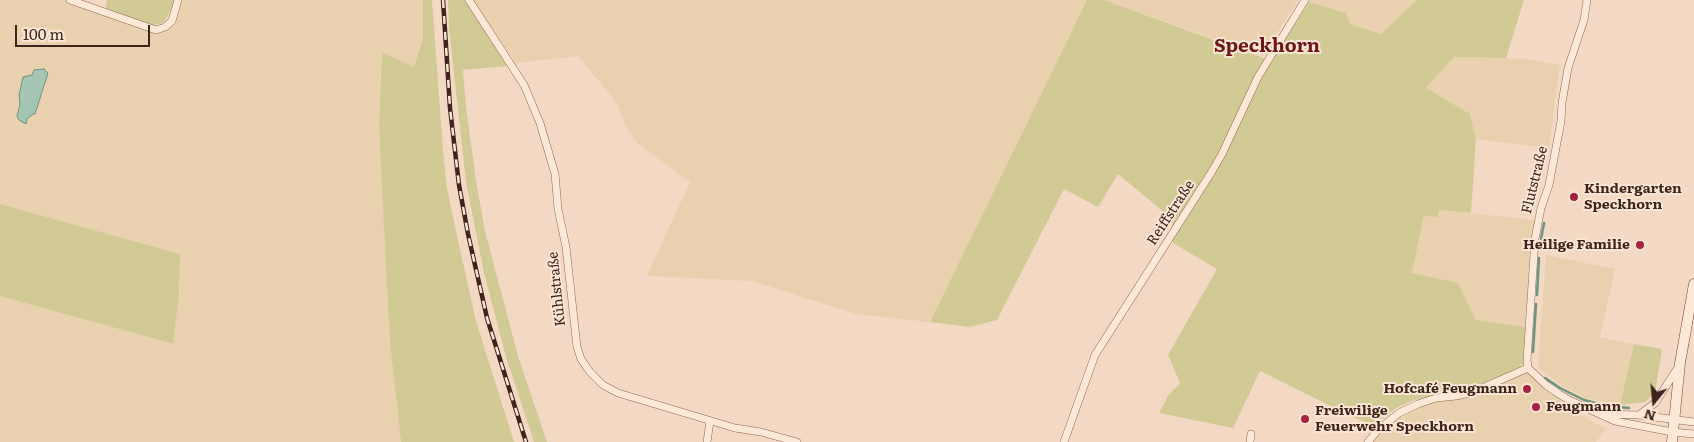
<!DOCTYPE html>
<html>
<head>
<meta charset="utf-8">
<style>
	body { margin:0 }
	#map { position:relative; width:1694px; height:442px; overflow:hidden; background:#f3d8c3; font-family:Literata,serif }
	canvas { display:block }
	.north { position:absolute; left:1629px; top:377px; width:50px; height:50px; -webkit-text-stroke:4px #f9e5d3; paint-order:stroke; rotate:197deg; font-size:14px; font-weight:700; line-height:20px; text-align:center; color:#3e241d }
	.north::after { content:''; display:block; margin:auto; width:18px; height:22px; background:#3e241d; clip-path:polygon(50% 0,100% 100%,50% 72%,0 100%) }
	.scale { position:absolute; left:15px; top:25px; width:135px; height:22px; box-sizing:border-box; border:2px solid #3e241d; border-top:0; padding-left:6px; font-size:15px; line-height:18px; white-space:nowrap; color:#3e241d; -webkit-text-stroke:4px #f9e5d3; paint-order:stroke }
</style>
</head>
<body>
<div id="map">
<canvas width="1694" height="442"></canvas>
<div class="north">N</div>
<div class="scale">100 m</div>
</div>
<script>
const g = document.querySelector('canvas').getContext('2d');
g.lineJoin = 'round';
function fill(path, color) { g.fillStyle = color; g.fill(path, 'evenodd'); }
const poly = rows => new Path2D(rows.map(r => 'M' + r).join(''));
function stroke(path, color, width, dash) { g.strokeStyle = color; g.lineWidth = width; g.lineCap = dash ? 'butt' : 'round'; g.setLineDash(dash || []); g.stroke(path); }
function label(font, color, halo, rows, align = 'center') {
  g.font = font + ' Literata,serif'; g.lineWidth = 4; g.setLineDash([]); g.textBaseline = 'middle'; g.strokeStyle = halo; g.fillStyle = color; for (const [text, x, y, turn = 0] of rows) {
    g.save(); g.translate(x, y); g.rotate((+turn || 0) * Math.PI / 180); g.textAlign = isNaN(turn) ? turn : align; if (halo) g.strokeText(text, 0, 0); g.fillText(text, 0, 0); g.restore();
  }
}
const farmland = poly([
	[0,0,65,0,131,23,150,27,163,24,178,0,423,0,423,38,414,67,382,53,379,125,390,343,401,442,0,442,0,296,172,344,179,295,180,254,0,204],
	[473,0,1087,0,930,322,856,314,752,281,647,276,690,182,639,145,627,129,617,103,578,56,516,63],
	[1104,0,1298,0,1263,56],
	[1310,0,1419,0,1381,34,1350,24,1345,13,1309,2],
	[1454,57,1528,59,1560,65,1549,148,1476,139,1470,114,1426,89],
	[1439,210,1535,220,1530,247,1526,327,1476,320,1458,283,1412,274,1424,216],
	[1546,255,1615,269,1600,337,1634,344,1620,405,1585,398,1561,385,1538,368],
	[1528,371,1557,396,1568,408,1606,429,1596,442,1371,442,1379,432,1399,415,1436,400,1455,398]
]);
const green = poly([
	[107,0,177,0,163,23,150,26,105,12],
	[423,0,432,0,443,151,447,188,457,236,476,321,514,442,401,442,390,343,382,190,379,125,382,52,414,67,423,38],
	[448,0,465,0,507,66,463,70,466,107,476,181,485,231,518,356,547,442,534,442,506,357,484,273,466,182,449,28],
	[1087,0,1104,0,1272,61,1309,2,1346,13,1350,24,1381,34,1417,0,1524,0,1506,58,1454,57,1426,88,1470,114,1476,139,1471,213,1439,210,1438,217,1424,216,1412,273,1458,283,1476,320,1526,327,1523,363,1519,368,1466,390,1438,394,1411,401,1396,408,1374,425,1355,418,1260,371,1233,428,1159,413,1168,396,1180,383,1168,355,1217,269,1173,243,1172,219,1118,174,1098,207,1064,189,997,320,970,327,930,322],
	[0,204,180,254,179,295,173,344,0,296],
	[1634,344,1662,349,1655,393,1645,402,1620,405]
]);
const water = poly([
	[44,69,48,73,35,114,33,114,27,119,26,124,19,120,17,116,20,104,19,95,23,77,32,75,34,70,44,69]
]);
const stream = poly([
	[1541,239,1544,223],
	[1537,295,1539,258],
	[1533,352,1536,304],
	[1545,378,1560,388,1584,400,1607,406,1629,408]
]);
const minor = poly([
	[70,0,156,30,165,27,172,21,178,0],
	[469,0,524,85,540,123,555,174,558,209,566,247,577,347,581,359,590,372,603,385,618,393,735,428,761,432,797,442],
	[1528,368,1527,360,1535,239,1541,208,1549,185,1561,121,1562,103,1568,68,1584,20,1587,0],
	[1604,414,1639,415,1694,422],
	[1639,415,1655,403,1679,366],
	[707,442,710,421],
	[1064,442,1095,355,1211,173,1222,154,1258,77,1305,0],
	[1250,442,1251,434],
	[1368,442,1378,430,1399,413,1418,404,1436,398,1456,396,1473,392,1528,368,1546,385,1559,394,1571,401,1615,421,1672,432,1694,434]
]);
const secondary = poly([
	[1672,442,1680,363,1694,284]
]);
const rail = poly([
	[443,0,450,108,459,185,468,234,487,318,526,442]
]);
const markers = [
	[1574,197,5,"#a52143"],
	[1640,245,5,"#a52143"],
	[1527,389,5,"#a52143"],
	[1536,407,5,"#a52143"],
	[1305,419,5,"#a52143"]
];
const streetNames = [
	["Flutstraße",1535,180,-76],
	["Reiffstraße",1171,213,-57],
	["Kühlstraße",557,289,-96]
];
const poiNames = [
	["Kindergarten",1584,189],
	["Speckhorn",1584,205],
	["Heilige Familie",1630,245,"right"],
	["Hofcafé Feugmann",1517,389,"right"],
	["Feugmann",1546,407],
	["Freiwilige",1315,411],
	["Feuerwehr Speckhorn",1315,427]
];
const districtNames = [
	["Speckhorn",1267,46]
];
fill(farmland, '#e9d1af');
fill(green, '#d2ca95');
fill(water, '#a5c5b4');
stroke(water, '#6b9580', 1);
stroke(stream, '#6b9580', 2.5);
stroke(minor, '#8f6757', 8);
stroke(secondary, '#71483a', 11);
stroke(minor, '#fce8d7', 7);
stroke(secondary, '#fce8d7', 10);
stroke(rail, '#3e241d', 4.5);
stroke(rail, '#f9e5d3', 2.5, [8]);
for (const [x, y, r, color] of markers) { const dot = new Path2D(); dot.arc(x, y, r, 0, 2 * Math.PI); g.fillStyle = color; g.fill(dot); stroke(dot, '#f9e5d3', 2); }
label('14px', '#3e241d', '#f9e5d3', streetNames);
label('bold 14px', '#3e241d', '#f9e5d3', poiNames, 'left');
label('bold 19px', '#6f181c', '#f9e5d3', districtNames);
</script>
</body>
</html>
